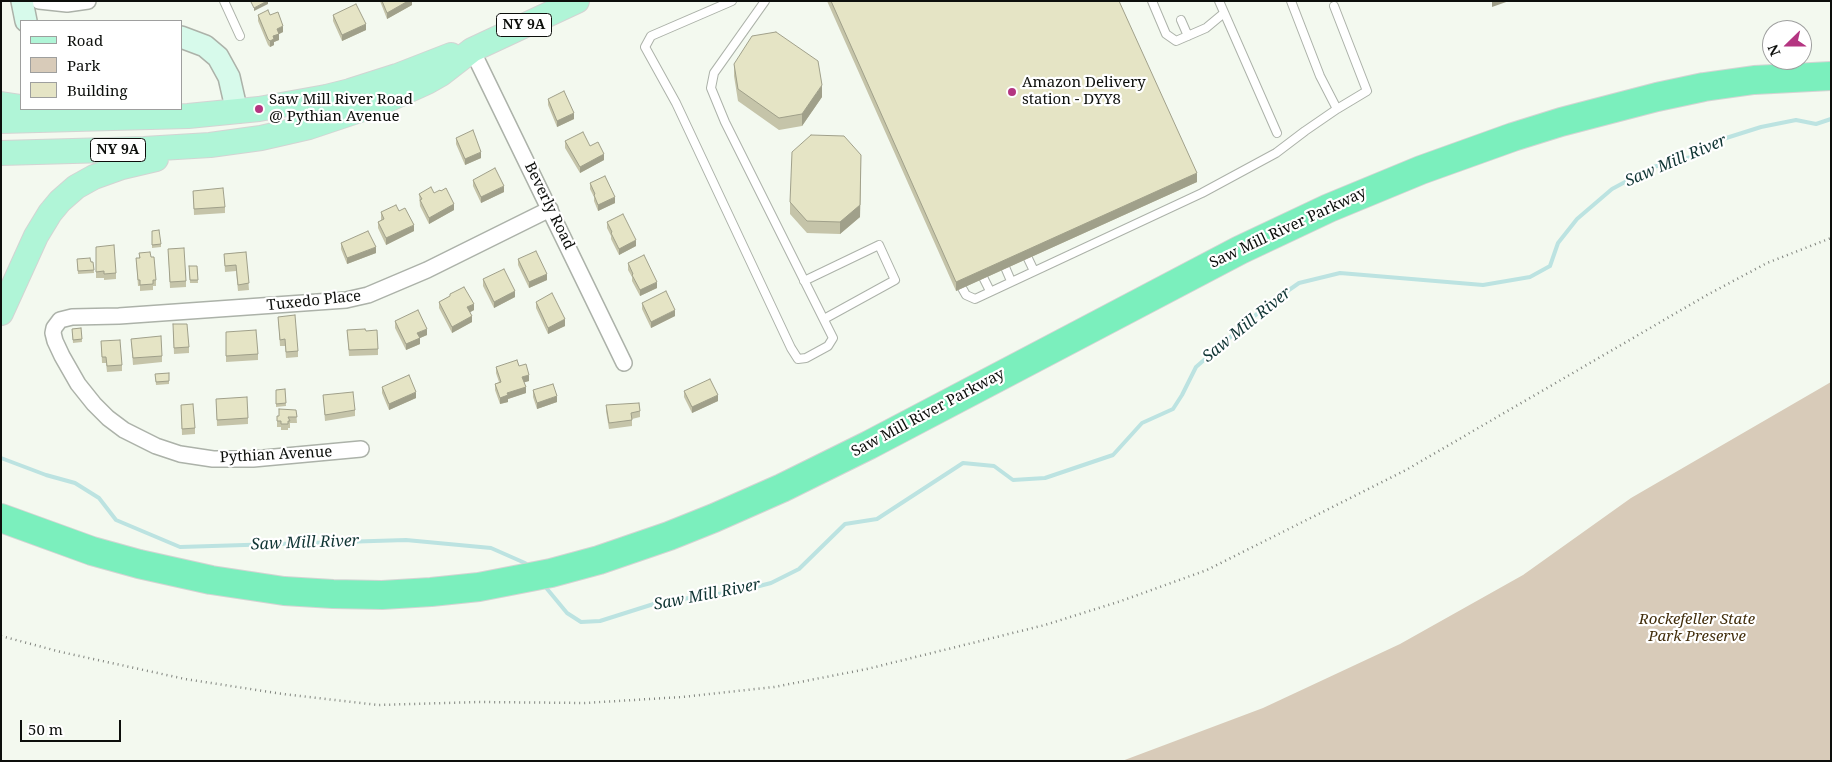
<!DOCTYPE html>
<html>
<head>
<meta charset="utf-8">
<style>
	body { margin:0 }
	#map { position:relative; width:1832px; height:762px; overflow:hidden; background:#f3f9ef; font-family:"Noto Serif",serif }
	canvas { display:block }
	.frame { position:absolute; inset:0; border:2px solid #0d0f0c; pointer-events:none }
	.legend { position:absolute; left:20px; top:20px; width:162px; height:90px; box-sizing:border-box; background:#fff; border:1px solid #9e9f9e; margin:0; padding:6px 9px; list-style:none; font-size:15px; color:#0d0f0c }
	.legend li { display:flex; align-items:center; gap:10px; height:25px }
	.legend b { width:25px; border:1px solid #9e9f9e }
	.north { position:absolute; left:1762px; top:20px; width:50px; height:50px; box-sizing:border-box; background:#fff; border:1px solid #9e9f9e; border-radius:50%; rotate:248deg; font-size:14px; font-weight:700; line-height:20px; text-align:center; color:#0d0f0c }
	.north::after { content:''; display:block; margin:auto; width:18px; height:22px; background:#b43581; clip-path:polygon(50% 0,100% 100%,50% 72%,0 100%) }
	.scale { position:absolute; left:20px; top:720px; width:101px; height:22px; box-sizing:border-box; border:2px solid #0d0f0c; border-top:0; padding-left:6px; font-size:15px; line-height:18px; white-space:nowrap; color:#0d0f0c; -webkit-text-stroke:4px #fff; paint-order:stroke }
</style>
</head>
<body>
<div id="map">
<canvas width="1832" height="762"></canvas>
<div class="frame"></div>
<ul class="legend">
<li><b style="height:6px;background:#b0f5d7"></b>Road</li>
<li><b style="height:14px;background:#d8cbb9"></b>Park</li>
<li><b style="height:14px;background:#e5e4c5"></b>Building</li>
</ul>
<div class="north">N</div>
<div class="scale">50 m</div>
</div>
<script>
const g = document.querySelector('canvas').getContext('2d');
g.lineJoin = 'round';
function fill(path, color) { g.fillStyle = color; g.fill(path, 'evenodd'); }
const poly = rows => new Path2D(rows.map(r => 'M' + r).join(''));
function stroke(path, color, width, dash) { g.strokeStyle = color; g.lineWidth = width; g.lineCap = dash ? 'butt' : 'round'; g.setLineDash(dash || []); g.stroke(path); }
function label(font, color, halo, rows, align = 'center') {
  g.font = font + ' "Noto Serif",serif'; g.lineWidth = 4.5; g.setLineDash([]); g.textBaseline = 'middle'; g.strokeStyle = halo; g.fillStyle = color; for (const [text, x, y, turn = 0] of rows) {
    g.save(); g.translate(x, y); g.rotate((+turn || 0) * Math.PI / 180); g.textAlign = isNaN(turn) ? turn : align; if (halo) g.strokeText(text, 0, 0); g.fillText(text, 0, 0); g.restore();
  }
}
const green = poly([
	[1831,382,1831,761,1122,761,1263,708,1400,644,1523,575,1631,498]
]);
const stream = poly([
	[1,458,46,475,75,483,99,498,116,520,180,547,406,540,491,548,525,563,529,567],
	[543,584,567,613,581,622,600,621,660,602,740,591,771,583,799,569,845,524,877,519,963,463,994,466,1013,480,1045,478,1113,455,1142,423,1173,409,1182,395,1196,367,1266,306,1299,283,1340,273,1483,285,1530,277,1550,266,1558,243,1577,219,1612,189,1653,167,1691,157,1723,139,1761,127,1796,120,1816,124,1831,119]
]);
const path = poly([
	[1,636,61,652,185,679,283,694,378,705,479,702,585,703,682,697,774,687,867,669,1045,625,1121,601,1207,570,1406,470,1707,295,1767,263,1831,238]
]);
const lane = poly([
	[224,1,240,36],
	[732,1,651,36,645,47,676,103,791,348,798,359,806,358,828,346,833,338,725,122,711,88,714,73,765,1],
	[1152,1,1166,34,1176,41,1206,28,1224,13],
	[1219,1,1277,133],
	[1334,6,1367,91,1337,109],
	[1181,20,1188,36],
	[1024,250,1034,271],
	[1002,260,1011,281],
	[980,271,990,291],
	[957,279,966,295,975,299,1202,193,1276,153,1305,131,1337,109,1320,76,1291,1],
	[804,281,879,245,895,280,824,319]
]);
const street = poly([
	[39,1,67,4,88,1],
	[472,50,624,363],
	[361,449,253,459,213,459,180,454,156,446,124,430,108,418,94,404,78,384,62,356,55,341,53,333,54,328,60,320,72,317,119,316,346,300,368,295,427,270,550,209]
]);
const secondary = poly([
	[22,1,26,21],
	[181,37,205,46,218,57,229,77,237,112]
]);
const primary = poly([
	[1,104,21,107],
	[1,121,188,116,259,109,326,97,350,91,397,76,451,55],
	[1,153,144,149,210,145,261,138,309,127,381,103,427,82,441,74,472,50,577,1],
	[1,313,36,236,50,213,60,201,76,187,94,177,122,167,156,159]
]);
const highway = poly([
	[1,518,92,551,139,564,211,580,284,591,333,594,382,595,431,592,479,587,551,573,599,560,669,536,714,518,782,488,869,445,1240,250,1329,208,1421,170,1513,137,1561,122,1657,97,1704,87,1754,80,1831,76]
]);
const wall = poly([
	[380,1,412,1,412,5,387,19],
	[827,1,1119,1,1197,182,956,291],
	[258,15,270,15,283,32,279,34,279,40,274,42,274,45,270,47,268,45,258,21],
	[333,15,366,30,342,41,333,21],
	[734,64,822,97,802,126,779,130,738,101,734,76],
	[548,99,574,119,557,127,548,105],
	[456,138,481,158,465,165,456,144],
	[565,141,590,146,604,160,580,173,565,148],
	[861,167,860,217,840,234,807,233,790,214,790,202],
	[473,180,504,192,481,203,473,186],
	[590,183,615,203,598,211,594,201,594,197,590,189],
	[193,191,225,207,225,213,194,215],
	[441,191,454,210,429,224,420,206,419,194,434,193],
	[381,212,414,231,386,245,378,228,378,222,381,220],
	[607,222,636,246,619,255,611,239,611,236,607,228],
	[152,231,161,244,161,247,152,248],
	[341,243,376,253,347,264,341,249],
	[96,247,116,273,116,279,104,280,104,278,96,278],
	[168,249,186,281,186,287,170,288],
	[246,252,249,290,238,291,236,271,225,272,224,254],
	[139,253,151,257,156,280,156,286,153,286,153,290,140,291,140,286,138,286,136,258,139,258],
	[77,259,93,262,94,273,78,274],
	[518,259,547,280,529,288,518,265],
	[628,263,657,288,640,296,632,281,632,277,628,270],
	[189,266,197,266,198,283,190,283],
	[483,279,515,297,494,308,483,286],
	[450,294,474,310,470,312,472,322,452,333,439,308,439,302,450,296],
	[536,302,565,326,548,334,536,308],
	[642,303,675,316,651,328,642,309],
	[278,317,298,351,298,357,286,358,285,346,280,346],
	[395,321,427,335,420,338,420,344,406,350,395,328],
	[81,328,82,342,73,343,72,329],
	[173,330,189,347,189,353,174,354],
	[347,330,378,349,378,355,349,356],
	[226,332,258,354,258,360,226,362],
	[131,339,162,356,162,362,133,365],
	[101,341,122,365,122,371,107,372,106,363,102,363],
	[519,366,529,381,524,382,526,393,508,399,508,402,500,404,495,390,495,384,499,382,496,373,496,367],
	[169,373,169,384,156,385,155,374],
	[382,387,416,398,389,410,382,393],
	[285,389,286,406,276,407,276,390],
	[533,390,557,402,537,409,533,397],
	[684,391,718,401,692,413,684,397],
	[323,395,355,410,355,416,325,421],
	[216,399,248,418,248,424,217,426],
	[181,405,195,428,195,434,182,435],
	[606,405,640,411,640,417,632,419,632,426,609,429,606,411],
	[296,410,297,423,290,423,290,428,288,428,288,430,281,430,281,427,277,427,277,416,279,416]
]);
const shadedWall = poly([
	[267,1,268,1,268,4,254,11,254,8],
	[408,1,412,1,412,5,387,19,387,13],
	[1492,1,1509,1,1492,7],
	[366,24,366,30,342,41,342,35],
	[283,26,283,32,279,34,279,40,274,42,274,45,270,47,270,41,277,29],
	[822,85,822,97,802,126,802,114],
	[574,113,574,119,557,127,557,121],
	[481,152,481,158,465,165,465,159],
	[604,154,604,160,580,173,580,167],
	[861,155,860,217,840,234,840,222],
	[1197,173,1197,182,956,291,956,282],
	[504,186,504,192,481,203,481,197],
	[615,197,615,203,598,211,598,205],
	[454,204,454,210,429,224,429,218],
	[414,225,414,231,386,245,386,238],
	[636,240,636,246,619,255,619,249],
	[376,247,376,253,347,264,347,258],
	[547,274,547,280,529,288,529,282],
	[657,282,657,288,640,296,640,290],
	[515,291,515,297,494,308,494,302],
	[474,304,474,310,467,314,467,307],
	[675,310,675,316,651,328,651,322],
	[472,316,472,322,452,333,452,327],
	[565,319,565,326,548,334,548,328],
	[427,329,427,335,420,338,420,344,406,350,406,344,417,333],
	[529,375,529,381,522,383,522,377],
	[526,387,526,393,508,399,508,402,500,404,500,398,507,393],
	[416,392,416,398,389,410,389,404],
	[718,395,718,401,692,413,692,407],
	[557,396,557,402,537,409,537,403]
]);
const building = poly([
	[251,1,267,1,254,8,251,2,251,1],
	[382,1,408,1,387,13,382,1],
	[831,1,1119,1,1197,173,956,282,831,1],
	[356,4,366,24,342,35,333,15,356,4],
	[268,10,270,15,278,12,283,26,277,29,279,34,273,36,274,39,270,41,268,39,258,15,268,10],
	[776,32,818,61,822,85,802,114,779,118,738,89,734,64,752,36,776,32],
	[564,91,574,113,557,121,548,99,564,91],
	[473,130,481,152,465,159,456,138,473,130],
	[583,132,590,146,598,142,604,154,580,167,565,141,583,132],
	[811,135,844,136,861,155,860,205,840,222,807,221,790,202,792,152,811,135],
	[495,168,504,186,481,197,473,180,495,168],
	[605,176,615,197,598,205,594,195,595,194,590,183,605,176],
	[431,187,434,193,440,190,441,191,446,188,454,204,429,218,420,200,422,199,419,194,431,187],
	[223,188,225,207,194,209,193,191,223,188],
	[396,205,399,211,405,208,414,225,386,238,378,222,384,219,381,212,396,205],
	[623,214,636,240,619,249,611,233,612,232,607,222,623,214],
	[159,230,161,244,152,245,152,231,159,230],
	[368,231,376,247,347,258,341,243,368,231],
	[114,245,116,273,104,274,104,271,96,272,96,247,114,245],
	[184,248,186,281,170,282,168,249,184,248],
	[536,251,547,274,529,282,518,259,536,251],
	[150,252,151,257,154,257,156,280,153,280,153,284,140,285,140,280,138,280,136,258,140,258,139,253,150,252],
	[246,252,249,283,238,285,236,265,225,266,224,254,246,252],
	[644,255,657,282,640,290,632,275,633,274,628,263,644,255],
	[90,258,91,262,93,262,94,270,78,271,77,259,90,258],
	[189,266,197,266,198,280,190,280,189,266],
	[504,269,515,291,494,302,483,279,504,269],
	[464,287,474,304,467,307,472,316,452,327,439,302,450,296,450,294,464,287],
	[666,291,675,310,651,322,642,303,666,291],
	[552,293,565,319,548,328,536,302,552,293],
	[418,310,427,329,417,333,420,338,406,344,395,321,418,310],
	[295,315,298,351,286,352,285,339,280,340,278,317,295,315],
	[173,324,187,324,189,347,174,348,173,324],
	[81,328,82,339,73,340,72,329,81,328],
	[365,329,366,331,377,330,378,349,349,350,347,330,365,329],
	[256,330,258,354,226,356,226,332,256,330],
	[161,336,162,356,133,358,131,339,161,336],
	[120,340,122,365,107,366,106,357,102,357,101,341,120,340],
	[517,360,519,366,526,364,529,375,522,377,526,387,507,393,508,395,500,398,495,384,501,382,496,367,517,360],
	[169,373,169,381,156,382,155,374,169,373],
	[409,375,416,392,389,404,382,387,409,375],
	[710,379,718,395,692,407,684,391,710,379],
	[553,384,557,396,537,403,533,390,553,384],
	[285,389,286,403,276,404,276,390,285,389],
	[353,392,355,410,325,415,323,395,353,392],
	[247,397,248,418,217,420,216,399,247,397],
	[639,403,640,411,631,413,632,420,609,423,606,405,639,403],
	[193,404,195,428,182,429,181,405,193,404],
	[279,409,296,410,297,417,288,417,290,421,288,421,288,424,281,424,281,421,277,421,277,416,279,416,279,409]
]);
const markers = [
	[1012,92,5,"#b43581"],
	[259,109,5,"#b43581"]
];
const shields = [
	[524,25,55],
	[118,150,55]
];
const shieldNames = [
	["NY 9A",524,25],
	["NY 9A",118,150]
];
const poiNames = [
	["Amazon Delivery",1022,83],
	["station - DYY8",1022,100],
	["Saw Mill River Road",269,100],
	["@ Pythian Avenue",269,117]
];
const streetNames = [
	["Beverly Road",549,206,64],
	["Saw Mill River Parkway",1288,228,-25],
	["Tuxedo Place",314,301,-6],
	["Saw Mill River Parkway",928,413,-28],
	["Pythian Avenue",276,455,-3]
];
const parkNames = [
	["Rockefeller State",1697,620],
	["Park Preserve",1697,637]
];
const waterNames = [
	["Saw Mill River",1676,161,-23],
	["Saw Mill River",1247,325,-39],
	["Saw Mill River",305,543,-2],
	["Saw Mill River",707,595,-11]
];
fill(green, '#d8cbb9');
stroke(stream, '#bce3e1', 4);
stroke(lane, '#acb2a9', 10);
stroke(street, '#acb2a9', 18);
stroke(secondary, '#acb2a9', 24);
stroke(primary, '#d3d4d3', 26);
stroke(highway, '#d3d4d3', 30);
stroke(path, '#80847e', 2.5, [1, 4]);
stroke(lane, '#fff', 8);
stroke(street, '#fff', 15);
stroke(secondary, '#d7faeb', 21);
stroke(primary, '#b0f5d7', 24);
stroke(highway, '#7befbd', 28);
fill(wall, '#c5c4a9');
fill(shadedWall, '#a0a08a');
fill(building, '#e5e4c5');
stroke(building, '#a0a08a', 1);
for (const [x, y, r, color] of markers) { const dot = new Path2D(); dot.arc(x, y, r, 0, 2 * Math.PI); g.fillStyle = color; g.fill(dot); stroke(dot, '#fff', 2); }
for (const [x, y, w] of shields) { const box = new Path2D(); box.roundRect(x - w / 2, y - 11.5, w, 23, 4); g.fillStyle = '#fff'; g.fill(box); stroke(box, '#0d0f0c', 1); }
label('bold 14px', '#0d0f0c', null, shieldNames);
label('15px', '#0d0f0c', '#fff', poiNames, 'left');
label('15px', '#0d0f0c', '#fff', streetNames);
label('italic 15px', '#422e0c', '#fff', parkNames);
label('italic 16px', '#103534', '#fff', waterNames);
</script>
</body>
</html>
